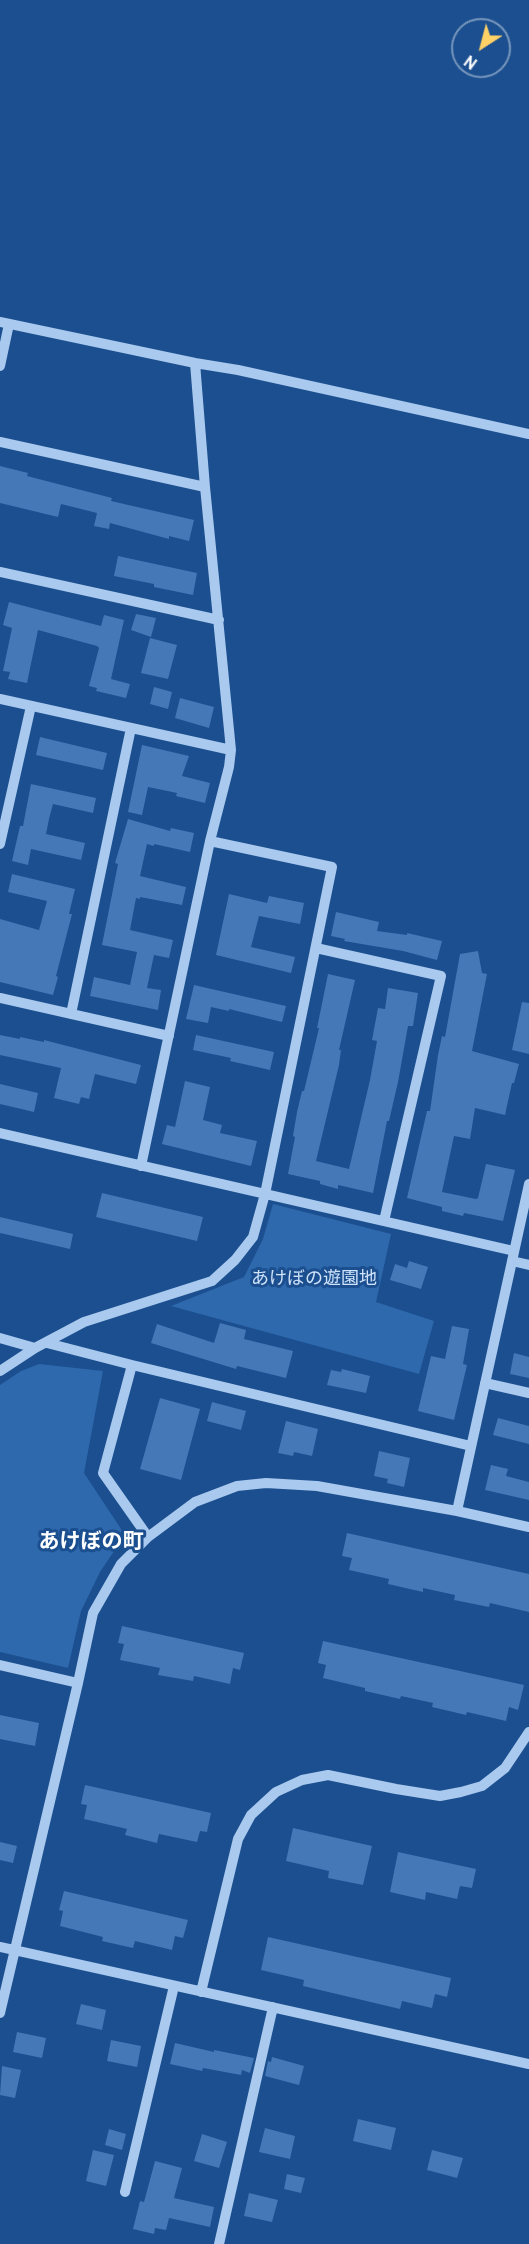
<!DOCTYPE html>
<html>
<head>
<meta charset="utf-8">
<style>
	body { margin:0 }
	#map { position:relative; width:529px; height:2244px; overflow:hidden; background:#1b4f8f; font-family:Overpass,sans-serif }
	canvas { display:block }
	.north { position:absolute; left:451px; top:18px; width:60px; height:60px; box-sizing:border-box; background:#1b4f8f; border:2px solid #7695bc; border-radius:50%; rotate:216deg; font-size:16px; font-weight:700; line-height:24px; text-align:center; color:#fff }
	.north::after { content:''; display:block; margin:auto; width:21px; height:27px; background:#ffd166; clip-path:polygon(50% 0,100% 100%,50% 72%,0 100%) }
</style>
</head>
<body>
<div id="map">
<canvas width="529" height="2244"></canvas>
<div class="north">N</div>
</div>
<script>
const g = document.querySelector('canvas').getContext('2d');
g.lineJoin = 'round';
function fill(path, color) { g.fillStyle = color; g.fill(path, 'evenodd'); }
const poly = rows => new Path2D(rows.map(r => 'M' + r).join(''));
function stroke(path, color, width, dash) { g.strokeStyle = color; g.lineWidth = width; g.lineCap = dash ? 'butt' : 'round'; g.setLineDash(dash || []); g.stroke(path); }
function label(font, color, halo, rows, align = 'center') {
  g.font = font + ' Overpass,"Noto Sans JP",sans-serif'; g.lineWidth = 6; g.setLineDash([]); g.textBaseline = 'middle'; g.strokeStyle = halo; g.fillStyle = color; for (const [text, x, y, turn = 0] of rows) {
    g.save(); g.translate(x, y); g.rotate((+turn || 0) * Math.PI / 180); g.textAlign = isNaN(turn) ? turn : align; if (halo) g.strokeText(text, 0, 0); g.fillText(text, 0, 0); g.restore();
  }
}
const green = poly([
	[273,1204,391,1234,376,1302,434,1321,419,1374,171,1306,244,1277,263,1239],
	[39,1364,103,1371,84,1473,125,1535,100,1572,81,1611,68,1668,0,1652,0,1385,21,1371]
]);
const building = poly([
	[0,466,28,473,27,476,112,498,111,501,194,520,189,541,169,536,169,539,110,523,109,529,94,526,97,513,61,504,58,517,0,503],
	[118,556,197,573,193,595,154,587,154,584,114,576],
	[9,602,101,626,104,615,124,620,111,679,130,684,126,698,96,691,97,688,89,686,99,648,97,646,38,630,27,683,8,679,10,672,3,671,12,628,3,625],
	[136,614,156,618,151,637,131,630],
	[150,638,177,645,168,679,141,673],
	[154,687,172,692,168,709,150,704],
	[180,698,214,707,209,728,175,718],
	[40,737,107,753,103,770,36,755],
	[142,745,189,756,182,776,210,783,205,803,176,796,177,793,148,787,142,815,128,812],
	[31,784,96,798,93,813,53,804,49,819,46,834,85,843,81,860,31,849,28,865,12,861,20,826,23,826],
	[128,819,170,831,171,828,194,833,190,852,154,844,154,846,147,844,140,876,186,887,182,905,140,897,140,899,136,898,130,930,173,940,169,958,154,955,147,988,161,990,158,1010,90,996,94,977,130,985,137,952,102,945,118,864,115,863],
	[12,874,75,889,69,914,72,914,56,976,58,977,53,995,0,982,0,919,39,930,47,901,8,892],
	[229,894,267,903,269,896,304,903,300,924,259,916,251,947,295,957,291,973,216,955],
	[336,912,379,922,377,931,407,935,407,933,442,941,437,960,403,951,344,941,345,939,331,936],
	[478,951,482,973,487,974,472,1051,519,1064,514,1083,512,1083,505,1115,475,1108,470,1139,454,1136,442,1192,476,1199,478,1198,486,1164,515,1170,503,1221,464,1213,463,1216,442,1211,442,1207,407,1198,427,1111,430,1111,438,1055,442,1036,445,1037,460,954],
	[328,974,355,980,339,1050,341,1050,339,1065,316,1161,349,1169,370,1080,377,1041,372,1040,378,1008,385,1009,388,988,418,993,413,1026,408,1026,398,1082,389,1121,387,1121,373,1193,338,1185,338,1189,320,1184,320,1181,288,1174,295,1137,293,1136,297,1112,302,1091,304,1091,319,1028,317,1028],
	[194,985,286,1006,282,1022,229,1009,229,1011,211,1007,208,1023,186,1019],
	[522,1002,529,1003,529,1054,512,1050],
	[0,1035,20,1039,20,1037,44,1042,44,1040,141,1065,136,1084,95,1074,89,1099,81,1097,79,1104,54,1098,61,1068,0,1055],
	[196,1035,274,1052,270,1070,230,1061,231,1058,193,1050],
	[185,1081,210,1087,203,1120,222,1125,220,1133,257,1141,251,1166,162,1144,167,1125,175,1127],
	[0,1084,38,1093,34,1112,0,1104],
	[102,1193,203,1217,197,1241,96,1217],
	[0,1217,73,1234,70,1249,0,1233],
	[409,1261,428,1267,421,1289,390,1280,395,1264,407,1268],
	[220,1323,246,1330,244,1339,293,1351,286,1378,237,1366,236,1369,151,1343,157,1324,214,1343],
	[452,1326,469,1329,463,1364,467,1365,454,1420,418,1411,431,1356,445,1359],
	[514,1353,529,1357,529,1378,510,1374],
	[342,1369,370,1376,366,1393,327,1385,331,1370,341,1372],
	[160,1398,200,1409,181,1480,140,1469],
	[212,1402,246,1411,241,1430,207,1421],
	[498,1418,529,1426,529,1444,493,1435],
	[286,1421,318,1429,312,1456,294,1452,293,1456,278,1453],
	[379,1451,410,1458,404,1487,387,1483,388,1479,374,1476],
	[491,1465,508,1469,506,1476,529,1482,529,1500,485,1490],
	[347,1533,529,1574,529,1612,490,1603,489,1607,454,1600,455,1595,423,1588,423,1592,388,1584,389,1579,349,1570,352,1558,342,1556],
	[122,1626,244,1653,240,1670,233,1668,230,1684,194,1676,193,1681,158,1675,160,1668,120,1660,124,1644,118,1643],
	[323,1641,524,1685,518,1710,509,1707,506,1721,467,1712,466,1715,432,1707,433,1703,401,1696,400,1699,365,1691,365,1688,323,1678,326,1665,318,1663],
	[0,1715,39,1723,35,1746,0,1739],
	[85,1785,211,1813,207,1832,200,1831,197,1842,159,1834,157,1843,125,1835,127,1829,84,1819,87,1805,81,1804],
	[293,1828,372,1846,363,1885,328,1878,329,1871,286,1861],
	[0,1842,17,1846,13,1863,0,1860],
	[398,1852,476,1869,472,1888,460,1886,457,1899,426,1892,425,1900,390,1892],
	[64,1891,188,1920,183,1938,175,1936,172,1950,135,1941,133,1948,102,1941,103,1937,60,1926,63,1911,59,1910],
	[268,1937,451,1978,447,1997,435,1994,432,2008,402,2001,400,2009,303,1986,304,1980,261,1970],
	[81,2004,106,2010,102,2030,76,2024],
	[17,2032,46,2038,42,2058,13,2052],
	[111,2040,141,2046,137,2067,107,2061],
	[175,2043,214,2052,214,2050,254,2058,250,2073,242,2070,241,2075,203,2068,202,2071,170,2064],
	[272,2057,304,2066,299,2085,265,2076,268,2061,271,2062],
	[2,2066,21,2070,15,2098,0,2095],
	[358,2119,396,2128,391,2150,353,2141],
	[265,2128,295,2136,290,2159,259,2152],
	[109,2129,126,2134,122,2150,105,2145],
	[202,2134,227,2142,219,2168,194,2161],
	[93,2150,114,2155,106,2186,86,2181],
	[432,2150,463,2158,457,2178,427,2170],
	[155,2161,182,2168,174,2198,214,2207,210,2227,169,2218,166,2230,155,2228,154,2234,133,2229,140,2201,144,2202],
	[287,2174,305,2178,301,2193,284,2189],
	[249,2193,278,2200,272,2222,244,2216]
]);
const minor = poly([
	[0,322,195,363,238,370,529,434],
	[0,366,9,324],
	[0,442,205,487],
	[0,572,219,620],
	[0,699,231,750],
	[0,844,31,706],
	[316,948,441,976,384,1221],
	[0,998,169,1036],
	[71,1014,131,728],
	[0,1133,514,1251],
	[141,1166,210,841,229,767,231,750,205,487,195,363],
	[512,1261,529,1265],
	[0,1338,35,1348],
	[47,1343,132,1365,471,1446],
	[132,1365,103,1473,148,1537],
	[0,1371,35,1348,84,1322,212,1281,235,1260,253,1237,265,1194,332,867,210,841],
	[485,1383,529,1393],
	[457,1511,529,1184],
	[0,1665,78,1683],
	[0,1947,529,2064],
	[201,1992,238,1839,251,1815,276,1792,302,1780,328,1775,396,1789,440,1796,461,1792,482,1786,505,1768,529,1732],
	[0,2013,78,1683,93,1613,121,1564,148,1537,195,1502,237,1486,266,1483,317,1486,457,1511,529,1527],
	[125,2192,174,1986],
	[219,2244,273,2007]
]);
const parkNames = [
	["あけぼの遊園地",314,1280]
];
const quarterNames = [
	["あけぼの町",91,1544]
];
fill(green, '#2e69ad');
fill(building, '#4478b7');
stroke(minor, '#a9c9ee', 10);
label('18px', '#cfe3fa', '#1b4f8f', parkNames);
label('bold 21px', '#fff', '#1b4f8f', quarterNames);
</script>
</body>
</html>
